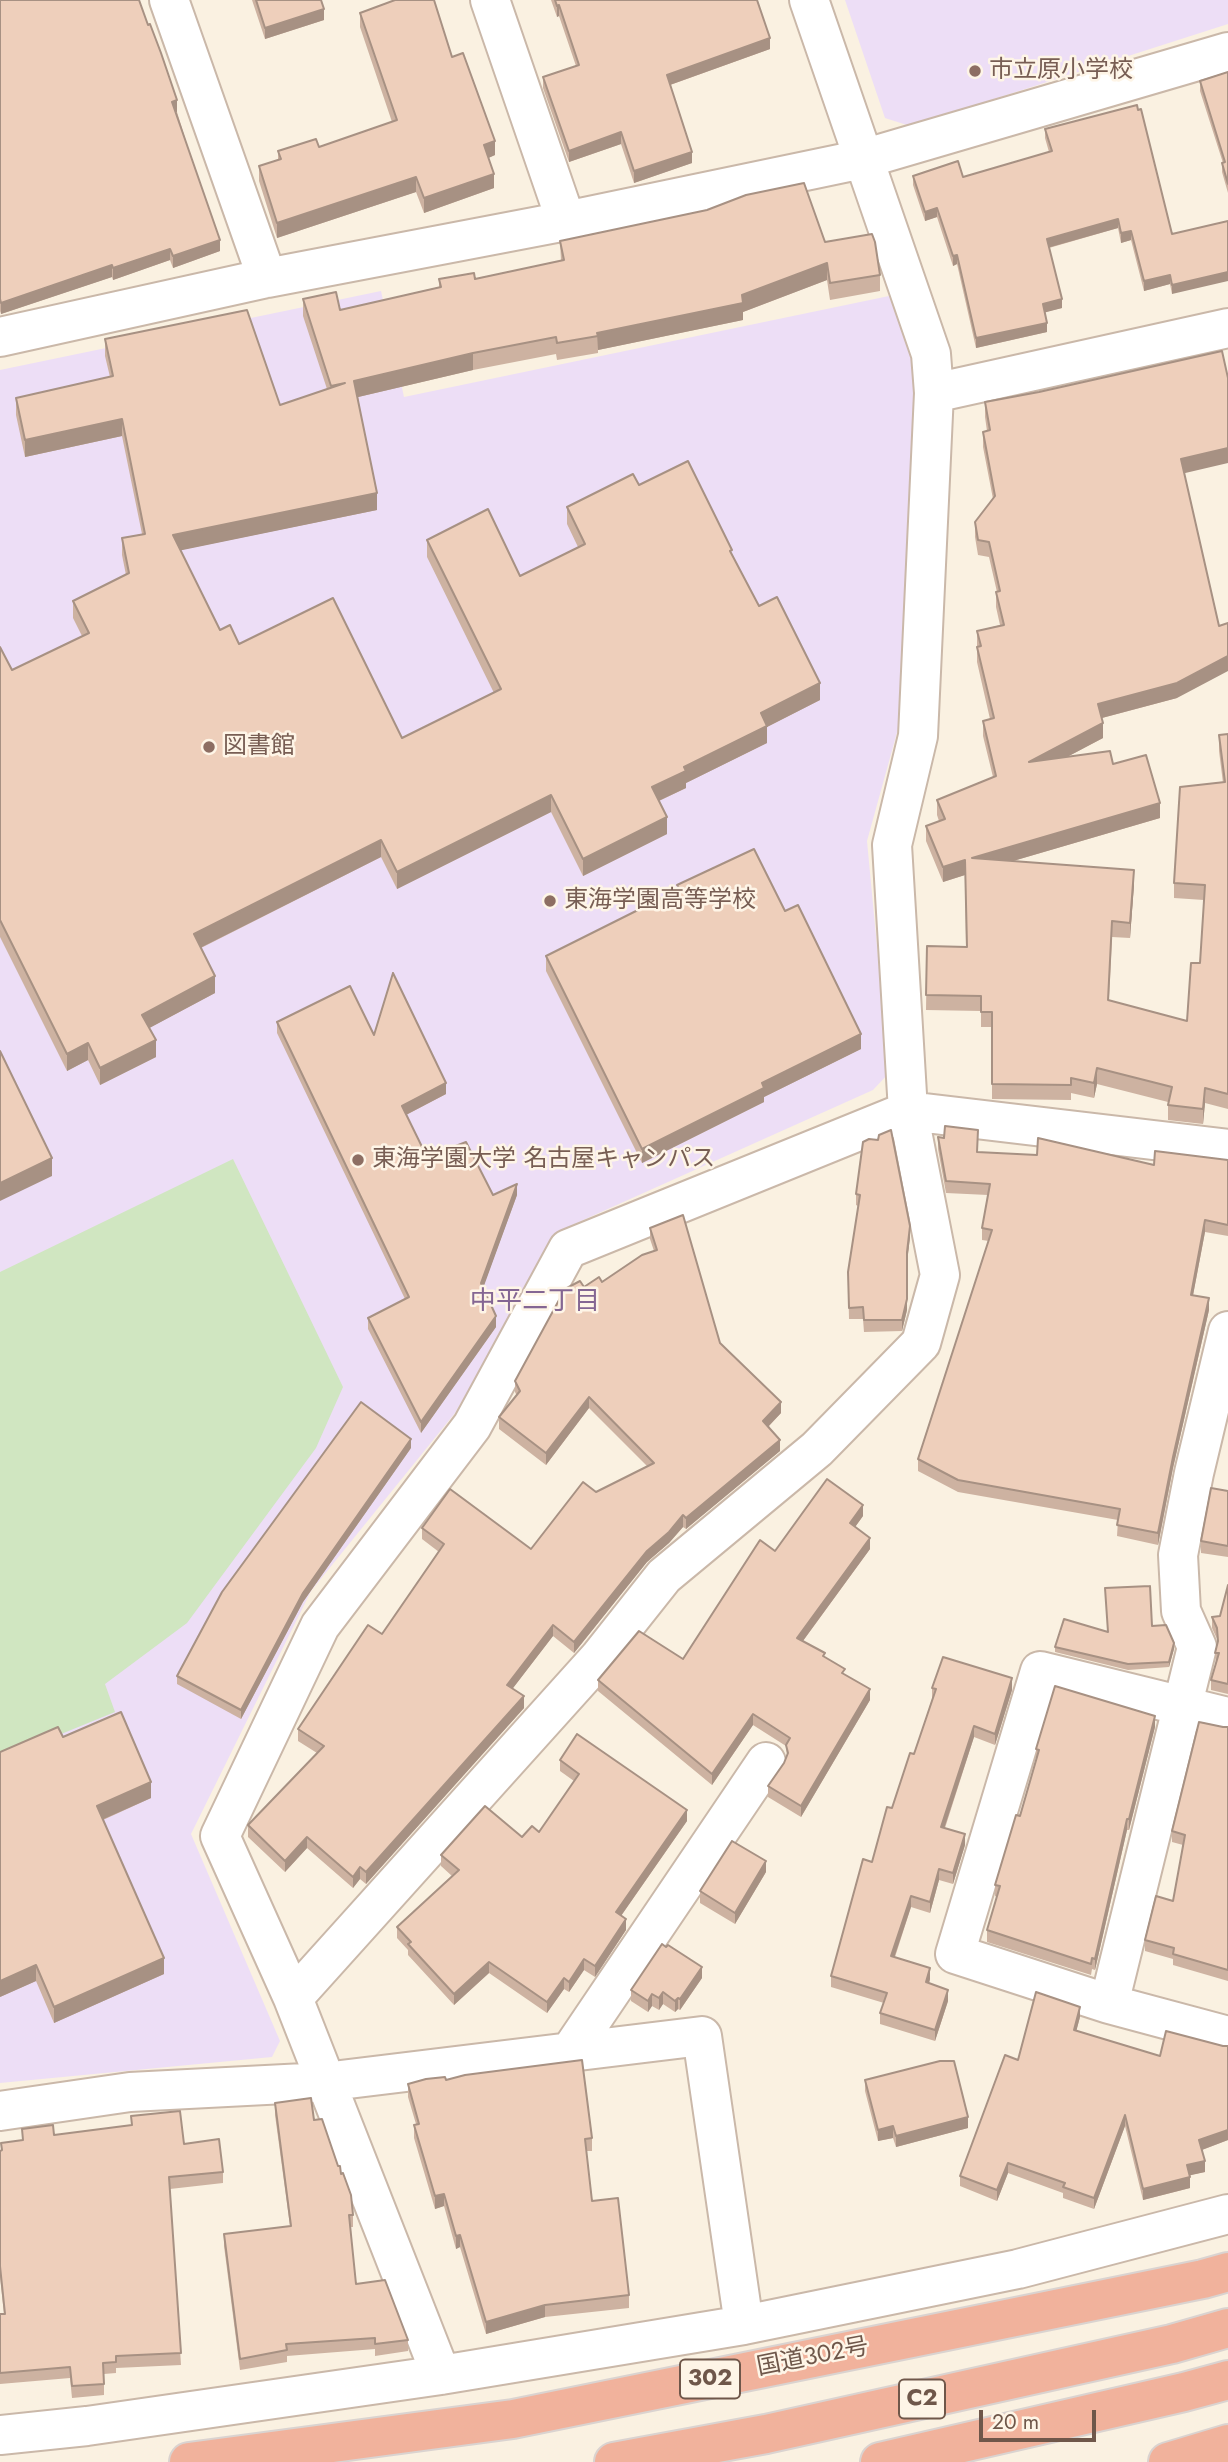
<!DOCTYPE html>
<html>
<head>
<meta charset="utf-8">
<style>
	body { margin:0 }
	#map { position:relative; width:1228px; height:2462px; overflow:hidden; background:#faf1e1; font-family:Jost,sans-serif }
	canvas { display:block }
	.scale { position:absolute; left:979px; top:2410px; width:117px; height:32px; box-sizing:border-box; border:4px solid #6f574a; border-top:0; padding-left:9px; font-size:21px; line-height:24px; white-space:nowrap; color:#6f574a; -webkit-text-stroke:5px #fef5e7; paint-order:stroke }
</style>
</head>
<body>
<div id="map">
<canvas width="1228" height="2462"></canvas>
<div class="scale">20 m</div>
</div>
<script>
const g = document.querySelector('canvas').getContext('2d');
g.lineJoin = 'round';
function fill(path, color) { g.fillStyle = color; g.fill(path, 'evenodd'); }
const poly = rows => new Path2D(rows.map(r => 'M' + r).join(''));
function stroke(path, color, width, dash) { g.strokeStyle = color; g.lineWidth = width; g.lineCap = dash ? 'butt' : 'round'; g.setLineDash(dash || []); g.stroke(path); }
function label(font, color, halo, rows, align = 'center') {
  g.font = font + ' Jost,"Noto Sans JP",sans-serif'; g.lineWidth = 5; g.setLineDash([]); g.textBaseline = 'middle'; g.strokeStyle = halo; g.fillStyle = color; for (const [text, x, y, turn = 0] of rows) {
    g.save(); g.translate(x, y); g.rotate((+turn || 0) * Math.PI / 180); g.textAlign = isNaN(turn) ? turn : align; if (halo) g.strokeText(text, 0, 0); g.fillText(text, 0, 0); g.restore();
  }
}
const education = poly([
	[845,0,1228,0,1228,24,910,126,885,118],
	[381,291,404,397,889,296,920,380,901,718,867,841,889,1073,873,1090,561,1230,455,1413,311,1591,191,1834,280,2041,272,2057,0,2083,0,370]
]);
const green = poly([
	[233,1159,343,1387,316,1448,187,1623,105,1684,115,1712,0,1759,0,1272]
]);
const street = poly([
	[169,0,267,278],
	[490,0,566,221],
	[0,337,267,278,566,221,863,159,1228,52],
	[934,393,1228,328],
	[1228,1331,1194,1473,1178,1555,1181,1611,1197,1647,1109,2004,1228,2036],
	[293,1998,599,1658,664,1576,817,1449,921,1343,940,1275,908,1111,1228,1149],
	[1109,2004,955,1954,1040,1671,1228,1717],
	[570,2052,766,1762],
	[0,2111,130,2092,324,2082,702,2036,744,2325],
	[441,2375,293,1998,220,1836,320,1626,472,1426,568,1249,908,1111,892,845,918,736,934,393,931,354,809,0],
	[0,2435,87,2426,441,2375,744,2325,1018,2269,1228,2214]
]);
const highway = poly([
	[189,2462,513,2419,1203,2279,1228,2272],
	[614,2462,766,2434,1172,2344,1228,2328],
	[880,2462,1184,2392,1228,2380],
	[1168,2462,1228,2444]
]);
const wall = poly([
	[0,0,177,112,220,251,173,268,170,260,113,280,112,277,1,314,0,311],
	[252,0,321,0,324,20,265,39],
	[551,0,757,0,770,49,670,85,692,163,634,183,621,144,569,162,543,88,543,77,576,66,559,16,557,17],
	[360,13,452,57,495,155,488,158,494,188,424,213,416,192,277,238,259,181,259,166,278,160,278,151,319,147,392,122,360,27],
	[1228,72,1228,193,1222,172,1222,163,1223,163,1200,91,1200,81],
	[1045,129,1172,234,1228,221,1172,294,1170,284,1144,291,1131,240,1121,243,1118,228,1049,248,1062,308,1045,312,1047,332,976,348,957,264,953,266,937,217,925,221,913,185,913,176,963,177,1049,152,1045,138],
	[560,241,825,242,880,275,880,291,830,300,827,280,743,312,743,320,598,350,598,353,557,360,556,354,473,370,358,397,377,510,180,550,220,630,239,644,402,738,494,693,427,557,427,540,520,576,578,547,567,524,567,507,639,485,732,554,759,606,820,700,767,727,767,743,686,783,686,788,659,801,667,834,583,876,551,812,397,889,381,857,201,948,215,993,149,1028,156,1057,100,1085,88,1060,67,1071,0,937,0,647,12,670,82,636,73,618,73,601,126,575,122,555,122,538,142,534,122,436,25,457,16,415,16,398,110,377,105,356,105,339,280,405,327,389,303,316,303,299,340,310,439,287,439,279,475,279,561,261],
	[985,402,1184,473,1177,698,1102,718,1103,738,1067,757,1113,764,1160,818,1013,861,1134,885,1130,938,1112,937,1109,1000,1187,1021,1200,963,1204,900,1174,898,1174,883,1223,783,1219,751,1219,735,1228,734,1228,1109,1205,1103,1203,1124,1168,1120,1168,1102,1097,1084,1094,1098,1071,1093,1071,1100,992,1099,992,1027,981,1027,981,1011,926,1010,927,946,966,947,965,875,943,882,926,841,926,826,939,821,937,815,937,800,993,777,983,736,983,721,990,719,977,662,977,631,1000,625,996,607,996,592,997,592,989,557,978,555,975,537,975,522,993,499,983,447,983,432,987,431,985,417],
	[677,885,785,911,861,1049,764,1097,764,1102,642,1163,546,971,546,956,667,896,667,893,677,888],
	[277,1022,374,1035,446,1094,406,1115,427,1157,493,1195,517,1195,483,1287,496,1327,421,1433,368,1329,368,1318,405,1299,277,1033],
	[938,1137,944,1138,978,1152,1154,1165,1228,1160,1228,1236,1205,1232,1193,1295,1209,1310,1173,1468,1158,1545,1117,1536,1118,1520,958,1492,918,1471,918,1459,989,1241,982,1240,982,1228,988,1195,946,1193,938,1149],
	[863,1142,910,1237,907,1262,907,1310,902,1331,864,1332,863,1319,849,1319,848,1272,858,1206,856,1205,856,1194],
	[650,1228,720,1343,781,1413,769,1426,780,1451,686,1529,683,1527,669,1543,647,1562,574,1653,553,1636,512,1689,524,1708,366,1884,360,1879,353,1888,307,1848,285,1872,248,1837,248,1825,317,1753,298,1741,298,1729,382,1634,439,1552,422,1539,422,1528,531,1549,596,1492,647,1466,589,1408,546,1465,499,1429,499,1417,517,1396,515,1392,515,1381,584,1287,602,1282,654,1251,650,1239],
	[411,1448,303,1602,241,1719,177,1684,177,1676],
	[1228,1491,1228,1557,1201,1553,1201,1541],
	[863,1516,855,1527,870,1549,803,1641,845,1675,870,1700,801,1817,768,1797,768,1786,784,1763,787,1757,786,1746,753,1725,712,1785,598,1691,598,1680,683,1659,775,1551],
	[1228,1585,1228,1694,1211,1690,1211,1680,1216,1664,1215,1653,1218,1644,1217,1639,1212,1628,1212,1617,1220,1616],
	[1152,1626,1174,1649,1169,1667,1128,1670,1055,1652,1055,1647,1108,1632],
	[932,1688,1012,1690,995,1745,974,1737,945,1828,965,1845,953,1884,939,1880,930,1913,911,1907,895,1957,930,1979,929,1983,948,2001,935,2041,880,2024,880,2013,884,2003,831,1987,831,1976,892,1808,914,1754,932,1699],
	[1155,1727,1129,1830,1127,1830,1095,1970,1092,1969,1091,1975,987,1942,987,1930,997,1897,995,1896,995,1885,1020,1816,1036,1760,1036,1749],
	[1223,1727,1228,1727,1228,1981,1173,1965,1173,1959,1145,1951,1145,1940,1173,1901,1183,1845,1172,1842,1172,1831],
	[63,1737,151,1798,103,1820,164,1974,54,2023,36,1981,0,1997],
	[560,1760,687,1821,621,1916,626,1930,595,1977,584,1970,569,1992,564,1989,547,2013,489,1973,454,2005,408,1955,408,1950,397,1938,397,1927,452,1876,441,1866,441,1855,522,1837,539,1832,574,1781,560,1771],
	[766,1872,735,1924,700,1903,700,1891],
	[702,1978,680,2010,678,2009,675,2012,663,2004,659,2010,652,2006,648,2012,631,2001,631,1990],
	[1080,2017,1076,2031,1160,2056,1223,2046,1228,2140,1202,2150,1205,2172,1190,2175,1190,2188,1143,2200,1125,2126,1094,2209,1063,2198,1063,2193,1008,2173,997,2201,960,2186,960,2176,1018,2060],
	[446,2080,592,2138,592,2151,586,2151,592,2201,629,2295,629,2308,545,2317,486,2334,460,2247,456,2249,444,2206,435,2209,414,2138,414,2125,416,2124,408,2097,408,2084],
	[865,2080,968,2128,896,2147,893,2138,878,2141,865,2091],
	[275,2103,314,2120,341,2174,353,2215,353,2227,350,2227,356,2284,408,2340,408,2351,375,2356,375,2349,287,2356,287,2362,240,2370,224,2246,224,2234,290,2226,275,2115],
	[131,2116,184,2144,223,2172,223,2183,170,2189,181,2365,116,2368,116,2373,104,2374,104,2395,72,2398,70,2378,0,2384,0,2314,4,2314,0,2277,0,2151,1,2150,1,2143,22,2140,22,2129,54,2135,131,2125]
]);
const shadedWall = poly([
	[559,5,559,16,557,17,557,6],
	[324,9,324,20,265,39,265,28],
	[770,38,770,49,667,86,667,75],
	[177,100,177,112,172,113,172,102],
	[621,132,621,144,569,162,569,151],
	[495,141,495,155,484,160,484,145],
	[692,152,692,163,634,183,634,171],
	[494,174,494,188,424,213,424,198],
	[416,177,416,192,277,238,277,223],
	[937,208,937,217,925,221,925,212],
	[1118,219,1118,228,1047,248,1047,239],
	[1131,231,1131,240,1121,243,1121,233],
	[220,240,220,251,173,268,173,256],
	[170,249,170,260,113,280,113,268],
	[957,255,957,264,953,266,953,256],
	[827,263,827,280,743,312,743,320,598,350,597,333,742,295],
	[112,265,112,277,1,314,1,303],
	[1228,272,1228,281,1172,294,1172,285],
	[1170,275,1170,284,1144,291,1144,281],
	[1062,299,1062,308,1043,313,1043,304],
	[1047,323,1047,332,976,348,976,338],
	[473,353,473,370,354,398,354,381],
	[122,419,122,436,25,457,25,440],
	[1228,448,1228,463,1181,474,1181,459],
	[377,493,377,510,173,552,173,535],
	[1228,656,1228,671,1177,698,1098,719,1098,704],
	[820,683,820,700,767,727,767,743,686,783,686,788,652,804,652,787,684,767,761,713],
	[1103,723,1103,738,1029,777,1029,762],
	[551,795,551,812,397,889,397,872],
	[1160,803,1160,818,972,873,972,858],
	[667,817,667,834,583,876,583,859],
	[381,840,381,857,194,951,194,934],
	[965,860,965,875,943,882,943,867],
	[1134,870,1134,885,1130,938,1130,923],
	[215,976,215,993,142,1032,142,1015],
	[861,1034,861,1049,764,1097,764,1102,642,1163,642,1149,762,1083],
	[156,1040,156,1057,100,1085,100,1068],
	[88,1043,88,1060,67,1071,67,1054],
	[1097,1068,1097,1084,1094,1098,1094,1083],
	[446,1083,446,1094,402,1117,402,1106],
	[1205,1088,1205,1103,1203,1124,1203,1109],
	[52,1158,52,1176,0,1201,0,1183],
	[517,1184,517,1195,481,1294,481,1283],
	[1205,1220,1205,1232,1191,1306,1191,1295],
	[910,1226,910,1237,907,1263,907,1252],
	[1209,1298,1209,1310,1173,1468,1158,1545,1158,1533,1173,1457],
	[907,1299,907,1310,902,1331,902,1320],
	[496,1316,496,1327,421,1433,421,1422],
	[589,1397,589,1408,546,1465,546,1453],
	[781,1402,781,1413,763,1432,763,1421],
	[411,1439,411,1448,303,1602,241,1719,241,1710,303,1593],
	[780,1440,780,1451,686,1529,686,1518],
	[863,1505,863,1516,850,1534,850,1523],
	[683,1515,683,1527,669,1543,647,1562,574,1653,574,1642,647,1551],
	[870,1538,870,1549,797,1649,797,1638],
	[553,1625,553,1636,507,1696,507,1685],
	[1174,1643,1174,1649,1169,1667,1169,1662],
	[1012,1678,1012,1690,995,1745,995,1734],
	[870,1689,870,1700,801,1817,801,1806],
	[524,1696,524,1708,366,1884,366,1872],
	[753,1714,753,1725,712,1785,712,1774],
	[1155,1716,1155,1727,1129,1830,1129,1819],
	[974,1726,974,1737,941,1838,941,1827],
	[151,1782,151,1798,97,1822,97,1806],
	[687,1810,687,1821,616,1923,616,1912],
	[1127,1819,1127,1830,1095,1970,1095,1959],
	[965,1834,965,1845,953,1884,953,1873],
	[307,1837,307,1848,285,1872,285,1861],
	[766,1861,766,1872,735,1924,735,1913],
	[360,1867,360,1879,353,1888,353,1877],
	[939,1869,939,1880,930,1913,930,1902],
	[911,1896,911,1907,891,1967,891,1956],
	[626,1919,626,1930,595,1977,595,1966],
	[164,1958,164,1974,54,2023,54,2007],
	[584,1959,584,1970,569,1992,569,1982],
	[489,1962,489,1973,454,2005,454,1994],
	[36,1965,36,1981,0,1997,0,1981],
	[702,1967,702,1978,680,2010,680,1999],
	[930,1968,930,1979,926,1994,926,1982],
	[564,1978,564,1989,547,2013,547,2002],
	[948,1990,948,2001,935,2041,935,2030],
	[663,1992,663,2004,659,2010,659,1998],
	[652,1994,652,2006,648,2012,648,2001],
	[678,1998,678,2009,675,2012,675,2001],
	[1080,2007,1080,2017,1074,2040,1074,2030],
	[1125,2115,1125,2126,1094,2209,1094,2198],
	[968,2117,968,2128,896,2147,896,2136],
	[893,2126,893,2138,878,2141,878,2130],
	[1228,2130,1228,2140,1199,2151,1199,2140],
	[1205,2161,1205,2172,1187,2176,1187,2165],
	[1008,2163,1008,2173,997,2201,997,2190],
	[1190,2177,1190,2188,1143,2200,1143,2189],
	[444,2194,444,2206,435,2209,435,2196],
	[460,2235,460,2247,456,2249,456,2236],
	[545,2305,545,2317,486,2334,486,2322]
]);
const building = poly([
	[0,0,139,0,148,25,150,24,161,53,177,100,172,102,220,240,173,256,170,249,113,268,112,265,1,303,0,299,0,0],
	[256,0,321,0,324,9,265,28,256,0],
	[395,0,434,0,452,57,463,53,495,141,484,145,494,174,424,198,416,177,277,223,259,166,281,159,278,151,316,139,319,147,397,120,360,13,395,0],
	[555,0,757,0,770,38,667,75,692,152,634,171,621,132,569,151,543,77,579,65,559,5,557,6,555,0],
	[1228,72,1228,184,1222,163,1225,162,1200,81,1228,72],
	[1137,105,1138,110,1141,109,1172,234,1228,221,1228,272,1172,285,1170,275,1144,281,1131,231,1121,233,1118,219,1047,239,1062,299,1043,304,1047,323,976,338,957,255,953,256,937,208,925,212,913,176,958,161,963,177,1052,151,1045,129,1137,105],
	[804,183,825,242,872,234,875,242,880,275,830,283,827,263,742,295,743,303,597,333,598,336,557,343,556,337,473,353,354,381,377,493,173,535,220,630,230,625,239,644,333,598,402,738,501,689,427,540,488,509,520,576,585,544,567,507,633,474,639,485,688,461,732,550,730,551,759,606,777,597,820,683,761,713,767,726,684,767,686,771,652,787,667,817,583,859,551,795,397,872,381,840,194,934,215,976,142,1015,156,1040,100,1068,88,1043,67,1054,0,920,0,647,12,670,89,633,73,601,129,573,122,538,145,534,122,419,25,440,16,398,113,376,105,339,247,310,280,405,345,383,331,386,303,299,336,292,340,310,441,287,439,279,474,273,475,279,564,260,560,241,707,210,746,195,804,183],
	[1222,351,1228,378,1228,448,1181,459,1219,626,1228,623,1228,656,1177,683,1098,704,1103,723,1029,762,1110,751,1113,764,1146,755,1160,803,972,858,1134,870,1130,923,1112,921,1108,1000,1187,1021,1191,963,1200,963,1205,885,1174,883,1180,787,1225,782,1219,735,1228,734,1228,1094,1205,1088,1203,1109,1168,1105,1172,1087,1097,1068,1094,1083,1071,1078,1071,1085,992,1084,992,1012,981,1012,981,996,926,995,927,946,967,947,965,860,943,867,926,826,945,819,937,800,996,776,983,721,994,718,977,647,981,646,977,631,1004,625,996,592,1000,591,989,542,978,540,975,522,995,496,983,432,990,430,985,402,1039,392,1222,351],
	[754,849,785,911,798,905,861,1034,762,1083,764,1088,642,1149,546,956,668,895,667,893,679,888,677,885,754,849],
	[393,973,446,1083,402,1106,427,1157,466,1142,493,1195,517,1184,481,1283,496,1316,421,1422,368,1318,409,1297,277,1022,350,986,374,1035,393,973],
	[0,1051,52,1158,0,1183,0,1051],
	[945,1126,978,1130,977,1152,1037,1155,1038,1138,1154,1165,1155,1151,1228,1160,1228,1225,1205,1220,1191,1295,1209,1298,1173,1457,1158,1533,1117,1525,1120,1509,958,1480,918,1459,992,1230,982,1228,990,1184,946,1181,938,1137,944,1138,945,1126],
	[891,1130,910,1226,907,1252,907,1299,902,1320,864,1320,863,1307,849,1308,848,1272,860,1195,856,1194,863,1142,869,1139,878,1140,879,1135,891,1130],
	[683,1215,720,1343,781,1402,763,1421,780,1440,686,1518,683,1515,669,1532,647,1551,574,1642,553,1625,507,1685,524,1696,366,1872,360,1867,353,1877,307,1837,285,1861,248,1825,324,1746,298,1729,368,1625,382,1634,444,1544,422,1528,450,1489,531,1549,583,1482,596,1492,654,1463,589,1397,546,1453,499,1417,520,1391,515,1381,565,1289,580,1281,584,1287,599,1277,602,1282,642,1255,657,1250,650,1228,683,1215],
	[361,1402,411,1439,303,1593,241,1710,177,1676,222,1592,361,1402],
	[827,1479,863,1505,850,1523,870,1538,797,1638,825,1653,823,1656,845,1669,842,1673,870,1689,801,1806,768,1786,784,1763,788,1753,786,1745,790,1738,753,1714,712,1774,598,1680,639,1631,683,1659,760,1540,775,1551,827,1479],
	[1211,1488,1228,1491,1228,1546,1201,1541,1211,1488],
	[1228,1585,1228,1684,1211,1680,1219,1653,1215,1653,1218,1641,1217,1628,1212,1617,1220,1616,1228,1585],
	[1150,1586,1152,1626,1166,1625,1174,1643,1169,1662,1128,1664,1055,1647,1064,1619,1108,1632,1105,1588,1150,1586],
	[943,1657,1012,1678,995,1734,974,1726,941,1827,965,1834,953,1873,939,1869,930,1902,911,1896,891,1956,930,1968,926,1982,948,1990,935,2030,880,2013,887,1993,831,1976,863,1859,872,1862,887,1807,892,1808,910,1753,914,1754,936,1689,932,1688,943,1657],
	[1055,1686,1155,1716,1129,1819,1127,1819,1095,1959,1092,1958,1091,1964,987,1930,1000,1886,995,1885,1016,1815,1020,1816,1039,1750,1036,1749,1055,1686],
	[121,1712,151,1782,97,1806,164,1958,54,2007,36,1965,0,1981,0,1752,58,1727,63,1737,121,1712],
	[1199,1722,1223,1727,1228,1727,1228,1970,1173,1954,1174,1948,1145,1940,1156,1896,1173,1901,1185,1835,1172,1831,1199,1722],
	[577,1734,687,1810,616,1912,626,1919,595,1966,584,1959,569,1982,564,1978,547,2002,489,1962,454,1994,408,1944,411,1942,397,1927,459,1870,441,1855,485,1806,522,1837,532,1826,539,1832,579,1774,560,1760,577,1734],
	[732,1841,766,1861,735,1913,700,1891,732,1841],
	[662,1944,666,1947,668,1945,702,1967,680,1999,678,1998,675,2001,663,1992,659,1998,652,1994,648,2001,631,1990,662,1944],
	[1036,1992,1080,2007,1074,2030,1160,2056,1166,2031,1223,2046,1228,2046,1228,2130,1199,2140,1205,2161,1187,2165,1190,2177,1143,2189,1125,2115,1094,2198,1063,2187,1065,2183,1008,2163,997,2190,960,2176,1005,2055,1018,2060,1036,1992],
	[582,2060,592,2138,585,2139,592,2201,618,2198,629,2295,545,2305,486,2322,460,2235,456,2236,444,2194,435,2196,414,2125,419,2124,408,2084,426,2079,445,2077,446,2080,465,2075,582,2060],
	[940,2061,954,2061,968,2117,896,2136,893,2126,878,2130,865,2080,940,2061],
	[311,2098,314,2120,322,2119,338,2166,340,2166,341,2174,343,2173,351,2195,353,2215,349,2215,356,2284,385,2280,408,2340,375,2344,375,2338,286,2344,287,2350,240,2359,224,2234,291,2226,275,2103,311,2098],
	[180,2111,184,2144,219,2139,223,2172,169,2177,181,2353,116,2356,116,2362,103,2363,104,2384,72,2386,70,2367,0,2373,0,2314,5,2314,0,2266,0,2151,2,2150,1,2143,23,2140,22,2129,53,2125,54,2135,132,2125,131,2116,180,2111]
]);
const markers = [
	[975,71,7,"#8d6e63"],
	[209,747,7,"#8d6e63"],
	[550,901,7,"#8d6e63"],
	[358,1160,7,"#8d6e63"]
];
const shields = [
	[710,2379,60],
	[922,2399,46]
];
const shieldNames = [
	["302",710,2379],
	["C2",922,2399]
];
const educationNames = [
	["市立原小学校",989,71],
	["図書館",223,747],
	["東海学園高等学校",564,901],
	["東海学園大学 名古屋キャンパス",372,1160]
];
const streetNames = [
	["国道302号",813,2358,-11]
];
const neighbourhoodNames = [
	["中平二丁目",535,1303]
];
fill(education, '#eddef6');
fill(green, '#d0e6c1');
stroke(street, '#cab8a9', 42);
stroke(highway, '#dad3d0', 42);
stroke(street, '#fff', 38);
stroke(highway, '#f1b29c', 38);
fill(wall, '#cdb2a1');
fill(shadedWall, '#a79183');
fill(building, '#eecfbb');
stroke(building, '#a79183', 2);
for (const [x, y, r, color] of markers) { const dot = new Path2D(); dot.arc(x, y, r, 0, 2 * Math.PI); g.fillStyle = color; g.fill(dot); stroke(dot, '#fef5e7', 2.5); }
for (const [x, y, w] of shields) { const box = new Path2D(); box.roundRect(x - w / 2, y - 19.5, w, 39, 5); g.fillStyle = '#fef5e7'; g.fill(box); stroke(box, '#6f574a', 2); }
label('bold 23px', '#6f574a', null, shieldNames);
label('24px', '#785e54', '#fef5e7', educationNames, 'left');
label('24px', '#6f574a', '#fef5e7', streetNames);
label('26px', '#846693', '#fef5e7', neighbourhoodNames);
</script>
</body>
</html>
